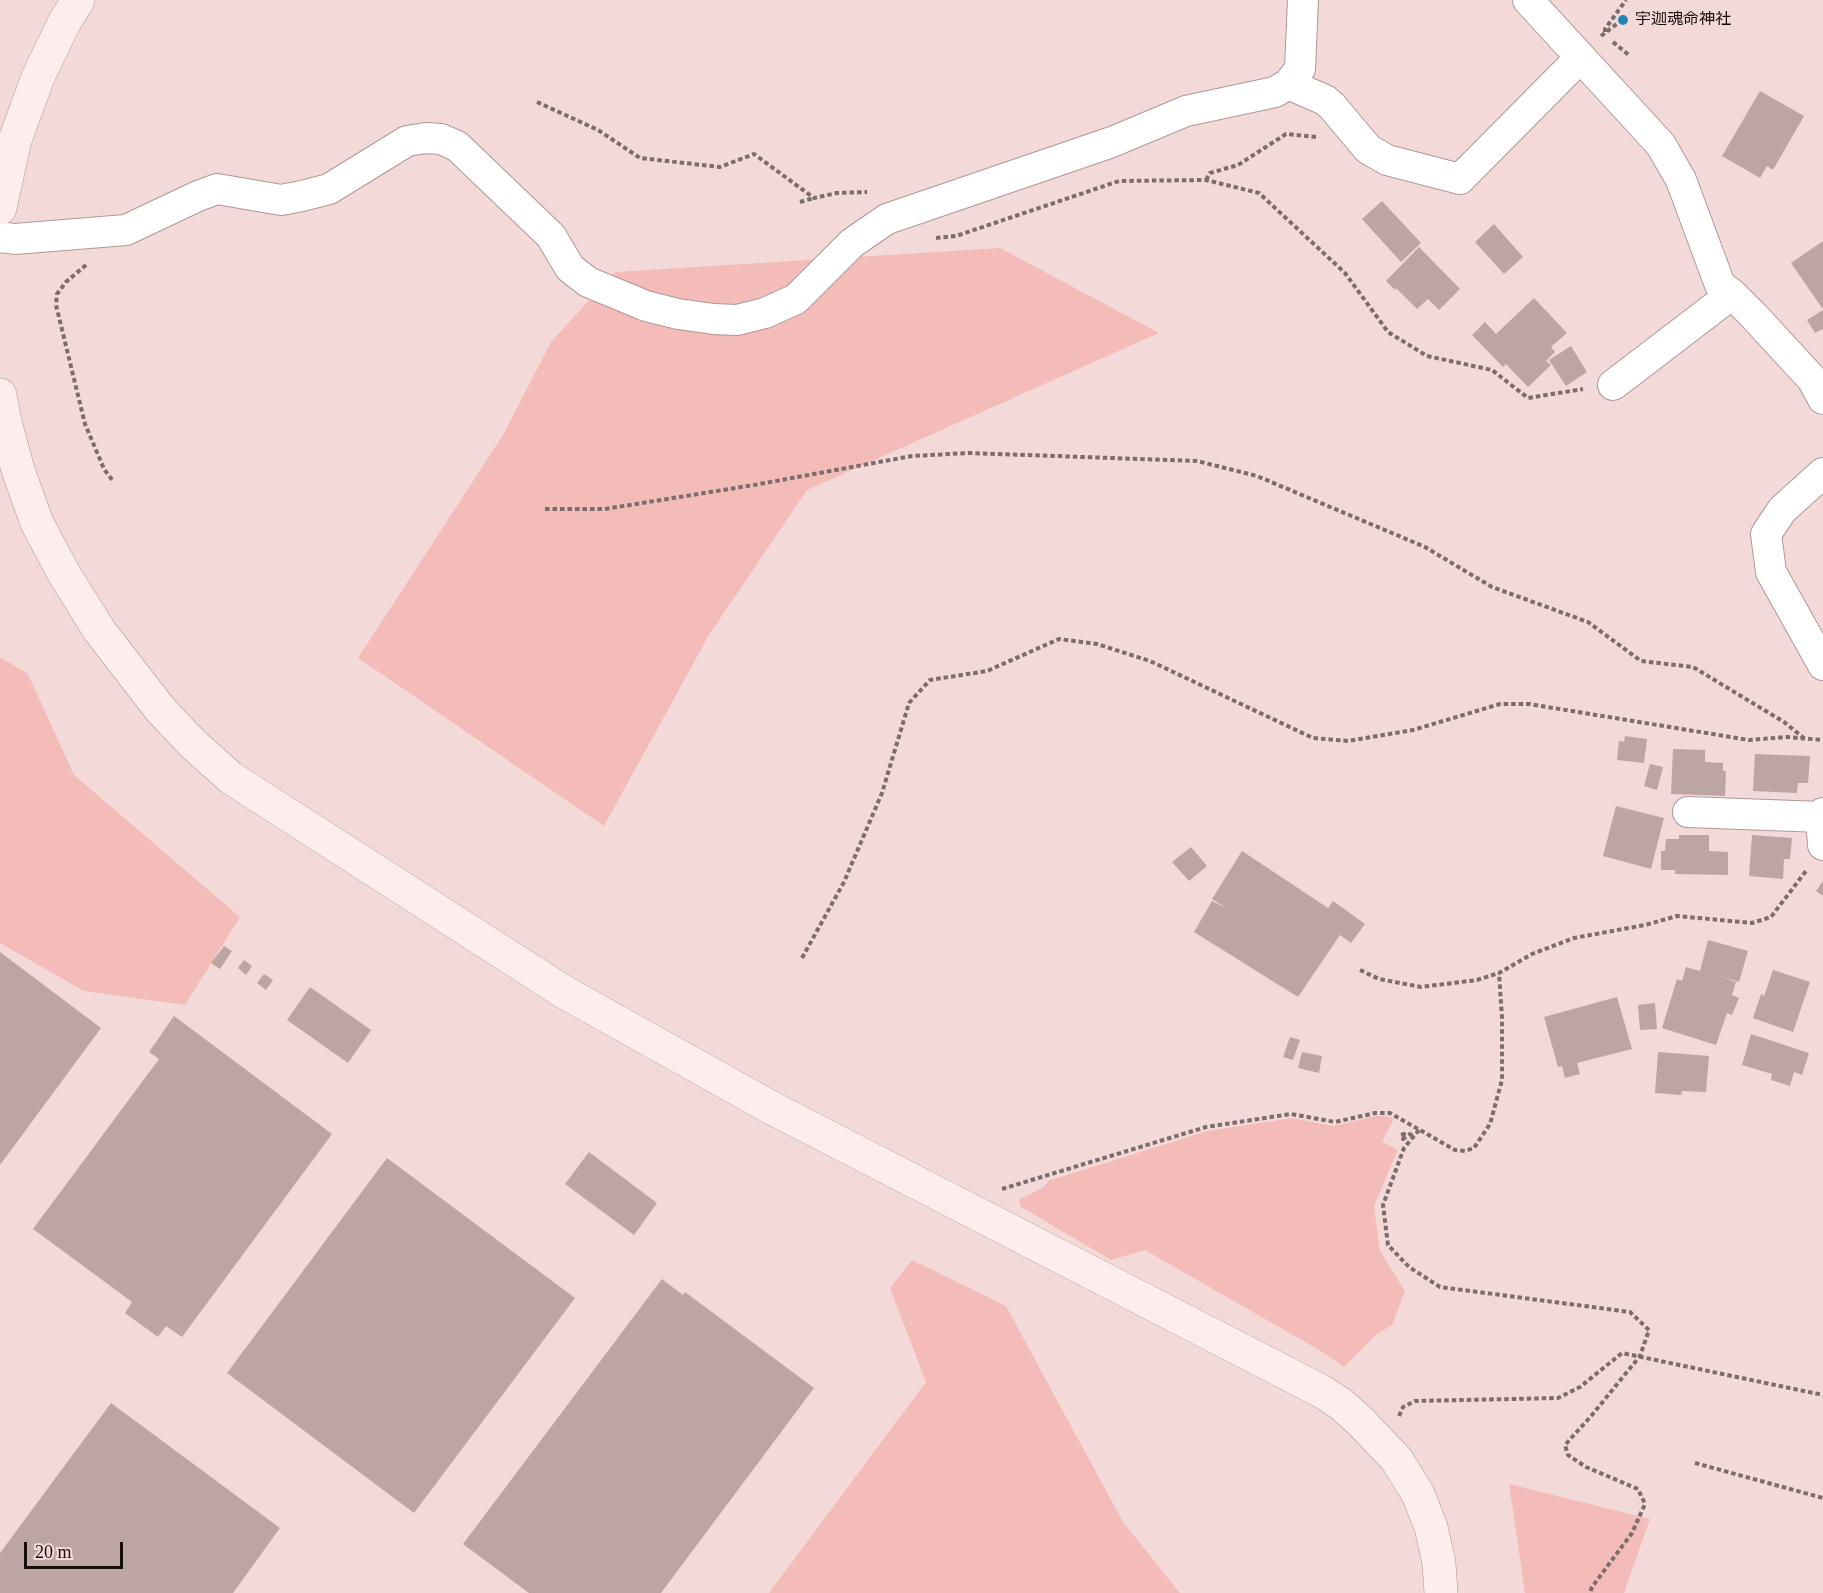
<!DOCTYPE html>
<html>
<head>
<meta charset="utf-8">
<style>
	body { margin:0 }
	#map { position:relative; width:1823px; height:1593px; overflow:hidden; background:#f3dad8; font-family:"Times New Roman",serif }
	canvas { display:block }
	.scale { position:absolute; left:24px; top:1542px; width:99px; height:27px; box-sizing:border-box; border:3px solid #160e0d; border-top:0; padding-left:8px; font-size:18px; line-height:21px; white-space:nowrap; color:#160e0d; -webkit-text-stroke:4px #f3dad8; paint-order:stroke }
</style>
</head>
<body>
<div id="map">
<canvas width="1823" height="1593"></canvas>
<div class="scale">20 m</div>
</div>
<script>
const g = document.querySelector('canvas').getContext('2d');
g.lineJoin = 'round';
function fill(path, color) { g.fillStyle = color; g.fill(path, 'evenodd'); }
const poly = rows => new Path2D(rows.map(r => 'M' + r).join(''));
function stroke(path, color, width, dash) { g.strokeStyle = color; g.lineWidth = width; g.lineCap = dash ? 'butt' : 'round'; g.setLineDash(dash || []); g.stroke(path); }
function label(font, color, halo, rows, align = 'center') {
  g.font = font + ' "Times New Roman","Noto Sans JP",serif'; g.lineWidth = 4.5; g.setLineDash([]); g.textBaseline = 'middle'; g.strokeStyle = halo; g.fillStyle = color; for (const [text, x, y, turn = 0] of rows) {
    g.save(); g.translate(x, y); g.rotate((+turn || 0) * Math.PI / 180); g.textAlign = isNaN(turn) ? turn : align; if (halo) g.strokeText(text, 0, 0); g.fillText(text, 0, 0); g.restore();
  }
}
const green = poly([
	[1000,248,1159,333,807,490,709,635,604,826,358,658,503,435,551,342,615,272],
	[0,657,28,674,74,775,240,917,185,1005,84,991,0,943],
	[1375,1116,1387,1116,1394,1119,1382,1142,1398,1150,1374,1206,1380,1251,1405,1291,1392,1325,1377,1334,1344,1367,1319,1350,1145,1250,1111,1260,1021,1207,1019,1200,1044,1187,1048,1181,1207,1131,1292,1118,1333,1126],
	[912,1260,1006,1306,1123,1522,1180,1593,769,1593,926,1382,890,1288],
	[1509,1484,1650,1519,1624,1593,1525,1593]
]);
const building = poly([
	[1623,15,1628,22,1623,26,1618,19],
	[1760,91,1804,116,1773,170,1767,166,1760,178,1722,156],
	[1382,201,1421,243,1401,262,1362,219],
	[1494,224,1523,257,1504,274,1475,242],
	[1823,241,1823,307,1822,308,1791,263],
	[1419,247,1460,289,1439,310,1428,299,1417,309,1396,288,1395,290,1386,281],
	[1534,298,1567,333,1551,347,1555,352,1546,361,1551,365,1528,387,1506,364,1503,367,1472,335,1485,322,1496,334],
	[1823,310,1823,329,1815,333,1807,320],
	[1571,346,1587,372,1566,386,1549,360],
	[1625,736,1647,739,1644,763,1617,760,1619,741,1624,742],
	[1673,749,1705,750,1705,762,1723,763,1723,771,1726,771,1725,796,1671,794],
	[1755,754,1810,756,1808,783,1798,783,1797,793,1753,791],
	[1650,764,1663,767,1657,790,1644,786],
	[1616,806,1664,818,1651,869,1603,856],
	[1679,835,1709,835,1709,851,1728,852,1728,875,1675,874,1675,870,1661,870,1661,851,1665,851,1666,839,1679,839],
	[1752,835,1792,838,1790,859,1784,859,1783,879,1749,876],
	[1191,847,1207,866,1189,881,1172,862],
	[1242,851,1328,908,1333,901,1365,924,1351,943,1340,935,1298,997,1194,932,1212,901,1228,909,1212,899],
	[1823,881,1823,896,1816,891],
	[1708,940,1748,951,1739,982,1719,976,1736,982,1732,995,1739,998,1732,1015,1727,1013,1716,1045,1662,1028,1677,979,1682,981,1686,967,1700,971],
	[224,946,232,951,220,969,211,963],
	[0,952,101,1028,0,1165],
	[244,960,252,966,246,975,238,968],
	[1773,970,1810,982,1793,1032,1753,1018,1761,994,1764,996],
	[264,974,273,980,266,990,257,983],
	[310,987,371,1030,348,1063,287,1020],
	[1617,997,1632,1049,1577,1063,1580,1074,1565,1078,1562,1066,1558,1067,1544,1017],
	[1655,1003,1657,1029,1640,1030,1638,1005],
	[174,1016,332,1134,182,1337,166,1326,158,1337,125,1313,132,1302,33,1229,159,1059,149,1052],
	[1751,1034,1809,1053,1802,1075,1794,1072,1790,1086,1771,1080,1772,1074,1742,1065],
	[1290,1037,1300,1040,1293,1060,1283,1057],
	[1302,1052,1322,1056,1319,1073,1298,1068],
	[1658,1052,1709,1056,1706,1092,1682,1091,1681,1095,1655,1093],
	[589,1152,657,1203,634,1235,565,1184],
	[387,1158,575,1298,414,1513,227,1373],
	[662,1279,683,1295,685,1292,814,1388,661,1593,529,1593,463,1544],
	[111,1403,280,1528,233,1593,0,1593,0,1553]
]);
const path = poly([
	[1605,32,1605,29,1626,0],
	[1601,36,1618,23],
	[1613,42,1630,56],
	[537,102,598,130,640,158,720,167,754,154,814,198,837,193,867,192],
	[1206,180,1210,173,1238,165,1286,134,1317,137],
	[800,202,814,198],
	[936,238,956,236,1119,181,1206,180,1259,193,1345,273,1388,332,1427,356,1492,370,1528,398,1583,389],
	[86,265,66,282,57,294,56,305,85,424,104,469,113,481],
	[545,509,605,509,754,485,912,456,969,453,1197,461,1257,476,1425,547,1492,587,1588,622,1641,661,1693,667,1784,722,1805,739],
	[802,958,844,882,882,793,909,703,930,680,987,671,1059,639,1097,644,1150,661,1313,738,1348,741,1413,730,1500,704,1529,704,1749,740,1787,737,1823,740],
	[1360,970,1379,979,1421,987,1477,980,1499,973,1532,954,1574,938,1645,925,1677,916,1752,923,1771,917,1806,871],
	[1419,1130,1404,1148,1383,1205,1388,1245,1409,1267,1440,1287,1630,1312,1649,1330,1640,1356,1592,1415,1565,1445,1568,1455,1586,1467,1638,1489,1645,1504,1632,1533,1592,1587,1590,1593],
	[1401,1135,1404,1134,1403,1139,1410,1134,1414,1137],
	[1002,1189,1206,1127,1291,1114,1335,1122,1375,1113,1390,1113,1455,1150,1465,1151,1474,1148,1490,1124,1502,1080,1502,1018,1499,973],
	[1399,1416,1403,1407,1415,1401,1558,1398,1580,1387,1622,1353,1823,1395],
	[1695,1463,1823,1498]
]);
const street = poly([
	[1528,0,1661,145,1681,180,1720,285,1732,294,1754,316,1812,379,1823,399],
	[1288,84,1325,100,1332,106,1368,149,1387,160,1460,179,1580,58],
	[0,237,15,239,126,230,198,196,217,189,281,200,302,196,329,189,407,141,426,138,441,139,457,146,551,236,570,268,588,282,646,306,678,314,714,319,737,320,765,313,796,299,852,243,887,219,1112,142,1186,111,1275,92,1288,84,1300,69,1303,0],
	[1613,385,1732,294],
	[1823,473,1782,510,1766,534,1771,572,1823,665],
	[1688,812,1821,817],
	[1823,813,1821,817,1823,845]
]);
const secondary = poly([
	[0,208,15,140,38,77,64,23,78,0],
	[0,395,5,422,18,470,37,523,63,572,99,630,160,709,193,744,231,778,564,992,770,1107,1321,1391,1341,1404,1360,1421,1397,1460,1418,1494,1431,1527,1439,1563,1441,1593]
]);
const markers = [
	[1623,20,6,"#2386b0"]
];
const poiNames = [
	["宇迦魂命神社",1635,20]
];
fill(green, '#f4bcb9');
fill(building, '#bda5a4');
stroke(street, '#af9796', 32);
stroke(secondary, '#af9796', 34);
stroke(path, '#7c6c6b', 4, [4.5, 3]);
stroke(street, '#fff', 30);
stroke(secondary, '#fdeded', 33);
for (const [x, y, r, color] of markers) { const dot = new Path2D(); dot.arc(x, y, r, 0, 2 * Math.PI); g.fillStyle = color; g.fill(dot); stroke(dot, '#f3dad8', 2); }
label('16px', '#160e0d', '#f3dad8', poiNames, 'left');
</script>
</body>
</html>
